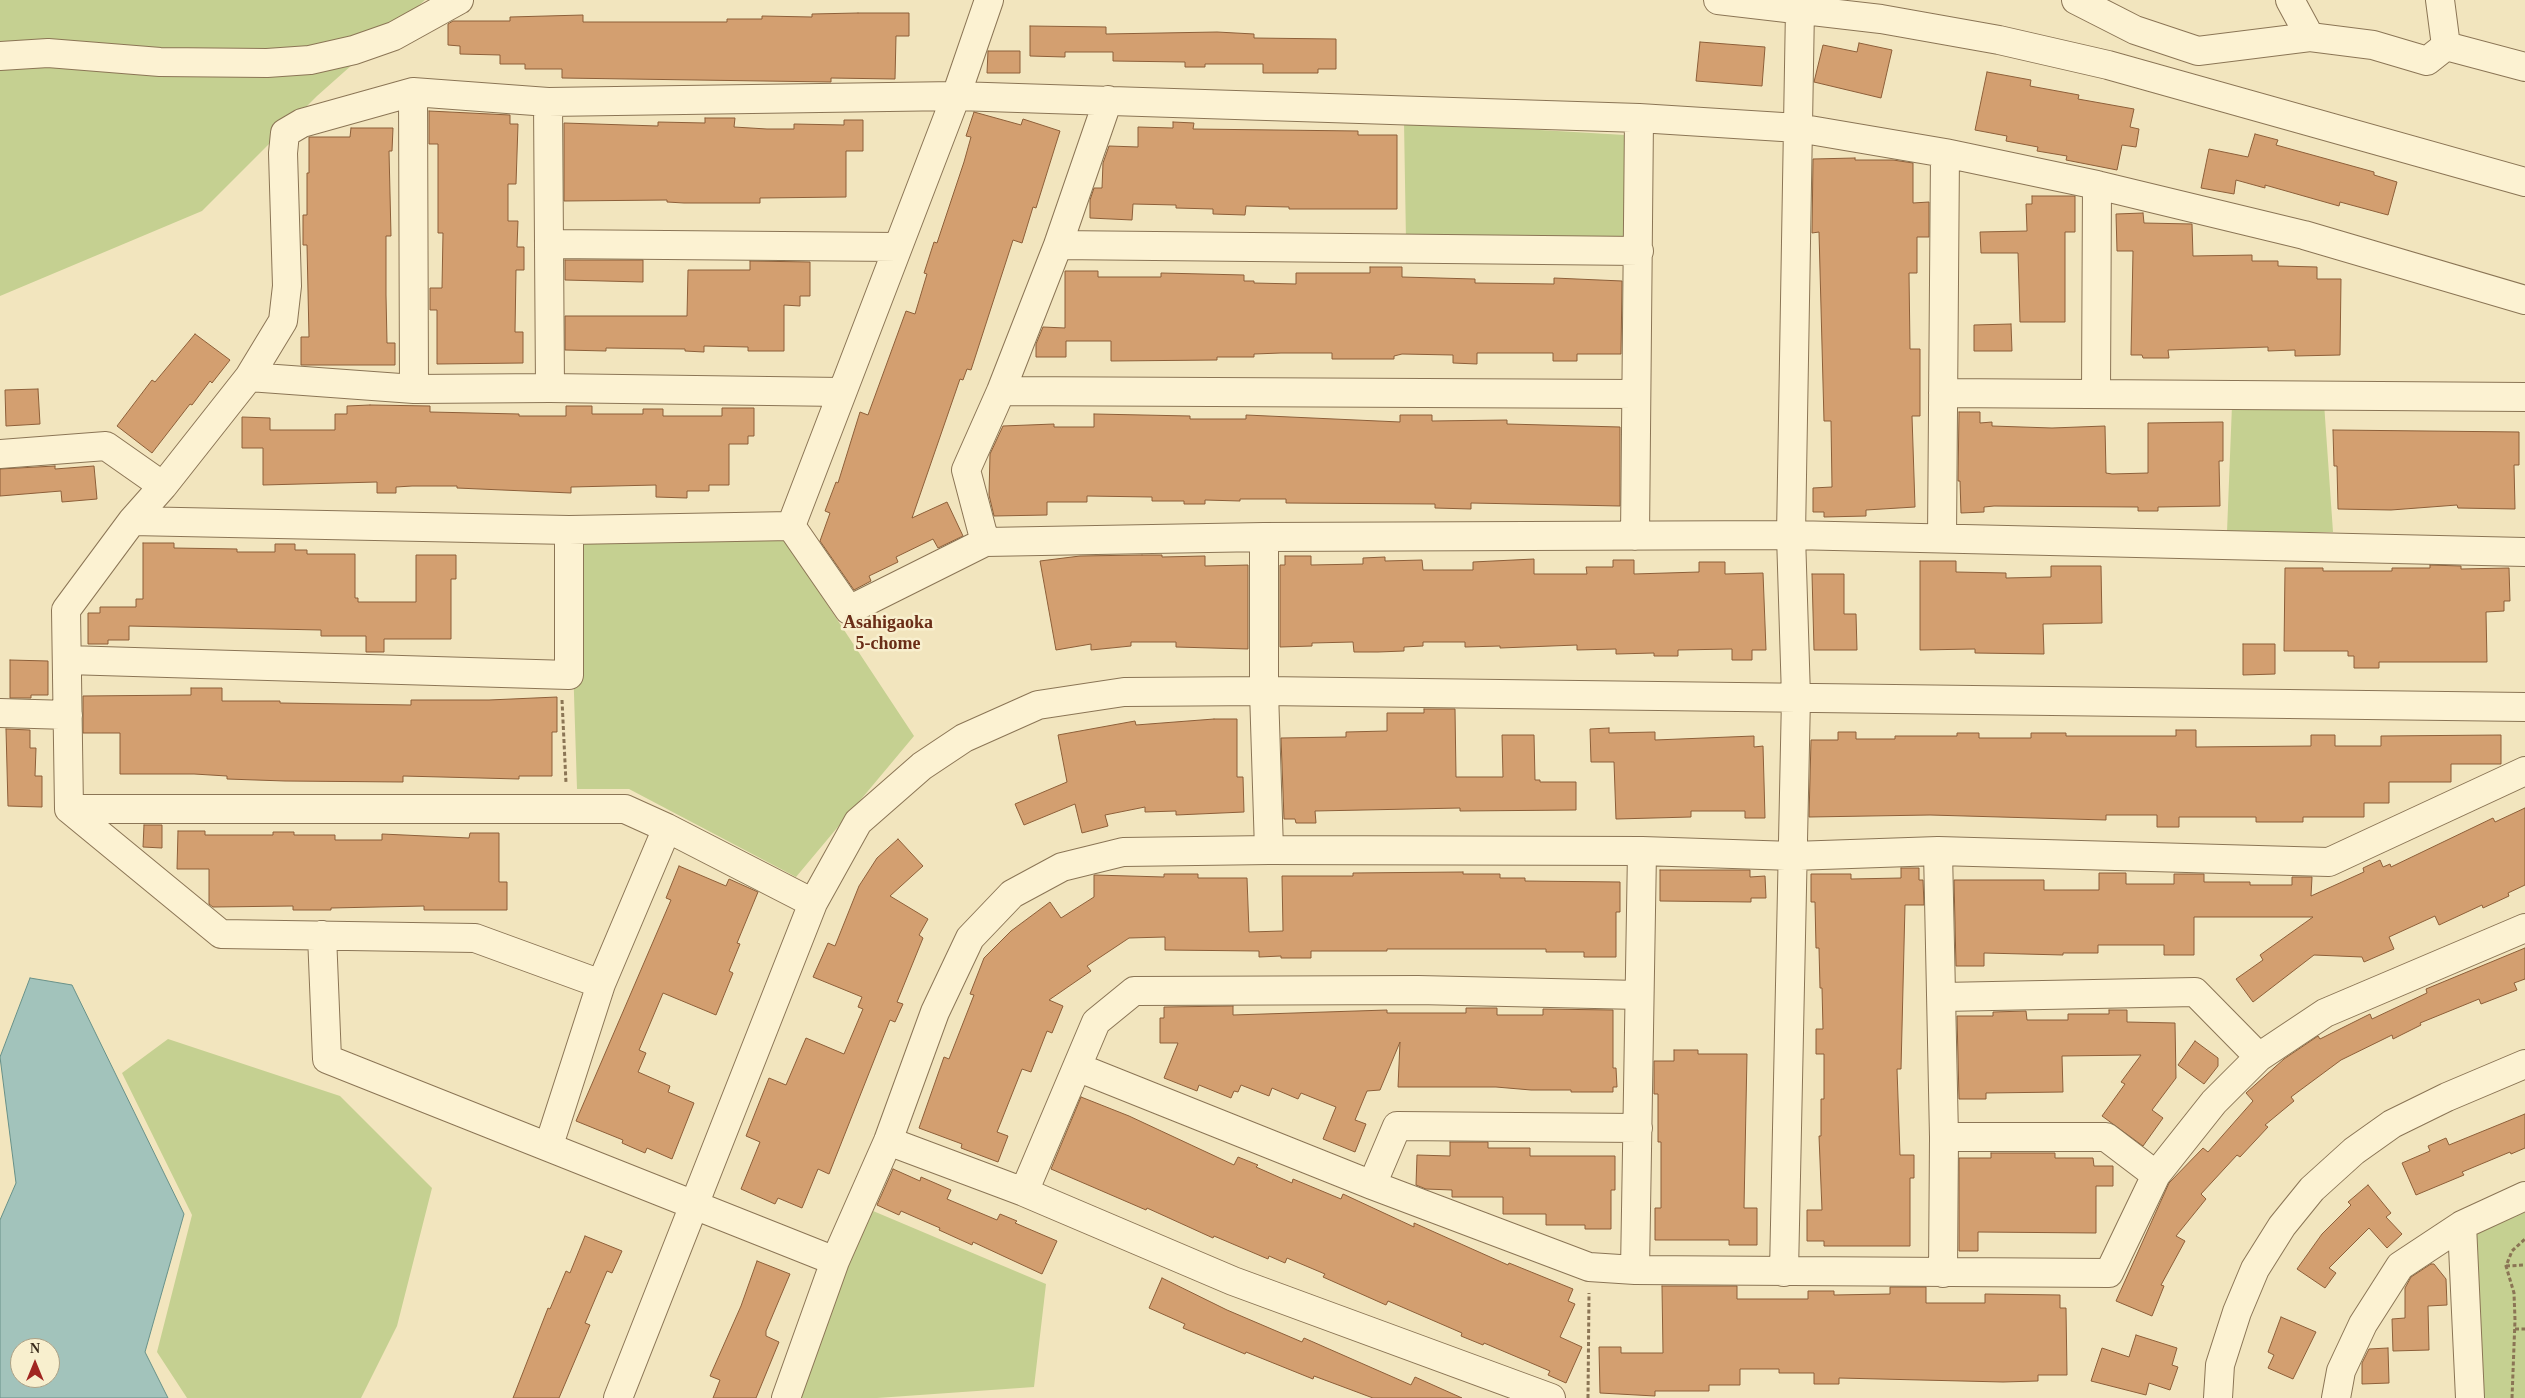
<!DOCTYPE html>
<html>
<head>
<meta charset="utf-8">
<style>
	body { margin:0 }
	#map { position:relative; width:2525px; height:1398px; overflow:hidden; background:#f2e5be; font-family:Georgia,serif }
	canvas { display:block }
	.north { position:absolute; left:10px; top:1338px; width:50px; height:50px; box-sizing:border-box; background:#f8efce; border:1px solid #aca186; border-radius:50%; rotate:0deg; font-size:14px; font-weight:700; line-height:20px; text-align:center; color:#392b1b }
	.north::after { content:''; display:block; margin:auto; width:18px; height:22px; background:#a02620; clip-path:polygon(50% 0,100% 100%,50% 72%,0 100%) }
</style>
</head>
<body>
<div id="map">
<canvas width="2525" height="1398"></canvas>
<div class="north">N</div>
</div>
<script>
const g = document.querySelector('canvas').getContext('2d');
g.lineJoin = 'round';
function fill(path, color) { g.fillStyle = color; g.fill(path, 'evenodd'); }
const poly = rows => new Path2D(rows.map(r => 'M' + r).join(''));
function stroke(path, color, width, dash) { g.strokeStyle = color; g.lineWidth = width; g.lineCap = dash ? 'butt' : 'round'; g.setLineDash(dash || []); g.stroke(path); }
function label(font, color, halo, rows, align = 'center') {
  g.font = font + ' Georgia,serif'; g.lineWidth = 5; g.setLineDash([]); g.textBaseline = 'middle'; g.strokeStyle = halo; g.fillStyle = color; for (const [text, x, y, turn = 0] of rows) {
    g.save(); g.translate(x, y); g.rotate((+turn || 0) * Math.PI / 180); g.textAlign = isNaN(turn) ? turn : align; if (halo) g.strokeText(text, 0, 0); g.fillText(text, 0, 0); g.restore();
  }
}
const green = poly([
	[0,0,425,0,317,96,202,211,0,296],
	[1404,122,1625,135,1627,238,1406,241],
	[2324,403,2333,532,2227,532,2232,405],
	[569,536,782,536,914,736,796,877,629,789,577,789],
	[168,1039,340,1096,432,1188,397,1326,361,1398,187,1398,157,1352,192,1215,122,1073],
	[866,1208,1046,1284,1034,1387,877,1398,793,1398],
	[2525,1212,2525,1398,2482,1398,2475,1234]
]);
const water = poly([
	[30,978,72,985,184,1214,145,1352,168,1398,0,1398,0,1220,16,1183,0,1057,30,978],
	[20,1348,50,1348,50,1378,20,1378,20,1348]
]);
const building = poly([
	[858,13,909,13,909,36,896,36,895,79,831,78,831,82,562,78,562,69,525,69,525,64,500,64,500,55,460,54,460,46,448,45,448,24,453,21,510,21,510,17,583,15,583,22,727,22,727,19,762,19,762,16,812,17,812,14,858,13],
	[1030,26,1106,27,1106,34,1217,32,1254,34,1254,38,1336,39,1336,69,1318,69,1318,73,1263,73,1263,64,1205,64,1205,67,1185,67,1185,62,1113,61,1113,52,1065,52,1065,57,1030,56,1030,26],
	[1700,42,1765,47,1762,86,1696,81,1700,42],
	[1859,43,1892,50,1881,98,1814,82,1823,45,1857,52,1859,43],
	[988,51,1020,51,1020,73,987,73,988,51],
	[1987,72,2031,80,2030,86,2079,95,2078,99,2134,109,2130,127,2139,129,2136,147,2122,145,2117,170,2066,160,2067,156,2037,151,2038,147,2006,141,2007,136,1975,130,1987,72],
	[429,111,510,115,510,124,518,124,516,184,508,184,508,221,518,221,517,247,524,247,524,270,516,270,515,332,523,332,523,363,437,364,437,310,430,310,430,288,442,288,443,233,438,233,438,144,429,144,429,111],
	[974,112,1021,125,1023,119,1060,131,1036,208,1033,207,1022,243,1013,240,971,370,967,369,963,380,960,379,912,518,947,502,963,536,938,548,933,539,896,557,898,562,869,576,871,581,854,590,820,541,830,513,825,511,836,482,838,483,860,412,868,415,906,311,915,314,927,274,924,273,934,242,937,243,964,162,971,137,966,136,974,112],
	[705,118,735,118,734,127,767,129,794,129,794,124,844,125,844,120,863,120,863,151,846,151,846,197,760,198,760,203,684,203,667,202,667,200,564,201,564,123,658,126,658,122,705,123,705,118],
	[1173,122,1194,123,1193,129,1358,131,1358,135,1397,135,1397,209,1289,209,1289,207,1246,206,1245,215,1213,214,1213,209,1176,208,1176,205,1133,204,1132,220,1090,218,1090,200,1094,188,1102,188,1103,163,1109,146,1138,147,1138,127,1173,128,1173,122],
	[351,128,393,128,392,151,389,151,391,236,386,236,386,295,387,343,395,343,395,365,301,365,301,337,309,337,307,245,303,245,303,215,307,215,307,173,309,173,309,137,350,137,351,128],
	[2255,134,2278,140,2276,145,2374,172,2374,175,2397,182,2388,215,2340,202,2339,206,2265,185,2265,188,2236,180,2234,194,2201,188,2209,149,2248,157,2255,134],
	[1855,158,1855,160,1893,160,1913,163,1913,203,1929,202,1929,237,1917,237,1917,273,1909,273,1910,349,1920,349,1920,416,1912,416,1915,507,1866,510,1866,516,1824,517,1824,512,1813,512,1813,488,1832,487,1831,421,1824,421,1819,232,1812,233,1813,159,1855,158],
	[2032,196,2075,196,2075,232,2065,232,2065,322,2020,322,2018,253,1981,253,1980,232,2027,231,2026,204,2032,204,2032,196],
	[2143,213,2144,223,2192,224,2193,256,2252,255,2252,261,2278,261,2278,266,2317,267,2317,279,2341,279,2340,355,2295,356,2295,350,2268,351,2268,347,2168,350,2169,358,2143,358,2142,355,2131,355,2133,251,2117,251,2116,214,2143,213],
	[565,260,643,260,643,282,565,280,565,260],
	[750,261,810,262,810,296,800,296,800,306,784,305,784,351,748,351,748,347,704,346,704,352,685,351,685,349,606,348,606,351,565,350,565,316,687,316,688,270,750,270,750,261],
	[1370,267,1402,267,1402,277,1475,279,1475,283,1554,284,1554,278,1622,281,1621,354,1577,354,1577,361,1553,361,1553,353,1477,353,1477,364,1453,363,1453,355,1402,354,1394,356,1394,359,1332,359,1332,353,1281,353,1254,354,1254,357,1217,357,1217,360,1111,361,1111,341,1066,341,1066,357,1036,357,1036,344,1043,327,1065,328,1065,271,1098,271,1098,277,1161,277,1161,273,1244,275,1244,281,1254,281,1254,283,1296,284,1296,273,1370,273,1370,267],
	[2011,324,2012,351,1974,351,1974,325,2011,324],
	[195,334,230,360,212,383,210,381,192,405,190,404,152,453,117,426,152,380,155,382,195,334],
	[38,389,40,424,6,426,5,390,38,389],
	[370,405,430,406,430,412,519,414,519,416,566,416,566,406,592,406,592,414,643,414,643,409,663,409,663,416,722,416,722,408,754,408,754,436,748,436,748,444,729,444,729,485,709,485,709,491,687,491,687,498,656,497,656,485,571,487,571,493,457,488,457,486,412,486,396,487,396,493,377,493,377,482,263,485,263,448,242,448,242,417,270,418,270,430,335,430,335,414,347,414,347,406,370,405],
	[1959,412,1980,412,1980,423,1992,422,1992,426,2052,428,2105,426,2106,473,2112,474,2148,473,2148,423,2223,422,2223,461,2219,461,2220,506,2158,507,2158,511,2138,511,2138,507,1994,506,1984,507,1984,512,1961,513,1960,481,1958,481,1959,412],
	[1094,414,1190,416,1190,419,1246,419,1246,415,1400,422,1400,415,1432,415,1432,421,1507,420,1507,424,1620,427,1620,506,1471,503,1471,509,1435,508,1435,504,1286,503,1286,499,1240,499,1240,501,1205,500,1205,504,1184,504,1184,501,1152,501,1152,497,1087,496,1087,502,1047,502,1047,515,994,516,989,495,990,454,1003,426,1054,424,1054,427,1094,427,1094,414],
	[2333,430,2519,432,2519,465,2514,465,2515,509,2458,508,2457,505,2391,510,2338,509,2337,466,2334,466,2333,430],
	[55,466,55,469,94,466,97,499,62,502,61,491,0,496,0,469,55,466],
	[143,543,174,543,174,548,237,549,237,552,275,552,275,544,295,544,295,550,307,550,307,554,355,554,355,598,358,598,358,602,416,602,416,555,456,555,456,579,451,579,451,639,384,639,384,652,366,652,366,636,321,636,321,630,129,626,129,640,108,640,108,644,88,644,88,613,100,613,100,607,136,607,136,599,143,599,143,543],
	[1142,555,1162,555,1162,557,1205,556,1205,566,1248,565,1248,649,1176,647,1176,642,1131,642,1131,646,1091,650,1091,644,1056,650,1040,561,1080,556,1142,555],
	[1285,556,1311,556,1311,565,1363,564,1363,558,1385,557,1385,561,1422,560,1423,570,1473,570,1473,562,1534,559,1534,574,1587,574,1586,567,1613,567,1613,560,1634,560,1634,574,1699,572,1699,562,1725,562,1725,574,1763,573,1766,650,1752,650,1752,660,1732,660,1732,649,1678,650,1678,656,1654,656,1654,653,1616,654,1616,649,1577,650,1577,645,1500,648,1500,646,1465,647,1465,642,1423,642,1423,646,1404,647,1404,651,1378,652,1354,652,1353,642,1312,643,1312,646,1280,647,1280,565,1285,565,1285,556],
	[1920,561,1956,561,1956,572,2006,573,2006,578,2051,577,2051,566,2101,566,2102,623,2043,624,2044,654,1975,653,1975,649,1920,650,1920,561],
	[2430,565,2461,566,2461,569,2509,568,2510,601,2504,601,2504,611,2486,612,2487,662,2379,662,2379,668,2354,668,2354,656,2348,656,2348,651,2284,651,2285,568,2323,568,2323,571,2392,571,2392,568,2430,568,2430,565],
	[1812,574,1844,574,1844,614,1856,614,1857,650,1814,650,1812,574],
	[2243,644,2275,644,2275,674,2243,675,2243,644],
	[10,660,48,661,48,695,31,695,31,698,10,698,10,660],
	[191,688,222,688,222,701,280,701,280,703,411,705,411,700,489,700,557,697,557,732,552,732,552,776,519,776,519,779,403,776,403,782,285,781,227,779,227,776,194,774,120,774,120,733,83,733,83,696,191,695,191,688],
	[1424,709,1455,709,1456,777,1503,777,1502,735,1534,735,1535,780,1540,780,1540,782,1576,782,1576,810,1460,811,1460,808,1315,811,1316,823,1296,823,1295,819,1284,819,1281,738,1346,737,1346,732,1387,731,1387,713,1424,713,1424,709],
	[1214,719,1237,719,1237,777,1243,777,1244,812,1176,815,1176,811,1145,812,1145,807,1105,815,1108,826,1082,833,1075,804,1024,825,1015,804,1067,782,1058,735,1135,721,1136,725,1214,719],
	[1609,728,1609,733,1655,732,1655,740,1754,736,1754,747,1763,746,1765,818,1745,818,1745,811,1691,811,1691,817,1616,819,1614,762,1591,762,1590,729,1609,728],
	[6,729,30,730,30,748,36,748,35,776,42,776,42,807,8,806,6,729],
	[2176,730,2196,730,2196,747,2311,746,2311,735,2335,735,2335,746,2381,746,2381,736,2501,735,2501,764,2451,764,2451,782,2389,782,2389,803,2364,803,2364,817,2303,817,2303,822,2256,822,2256,817,2179,817,2179,827,2157,827,2157,815,2106,815,2106,820,1930,815,1809,817,1811,740,1838,740,1838,732,1856,732,1856,739,1895,739,1895,736,1957,736,1957,733,1979,733,1979,738,2031,738,2031,733,2066,733,2066,736,2176,736,2176,730],
	[2525,808,2525,885,2508,893,2509,896,2483,908,2482,905,2439,925,2435,916,2389,937,2394,949,2364,962,2362,957,2314,955,2253,1002,2236,979,2263,960,2260,955,2313,917,2194,917,2194,955,2164,955,2164,945,2098,945,2098,953,2063,953,2063,955,1984,953,1984,966,1956,966,1954,880,2044,880,2044,890,2099,890,2099,873,2126,873,2126,884,2174,884,2174,874,2204,874,2204,882,2250,882,2250,885,2292,885,2292,877,2312,877,2311,896,2364,872,2363,868,2380,860,2383,867,2390,864,2391,867,2493,818,2495,822,2525,808],
	[144,825,162,825,162,848,143,847,144,825],
	[178,831,205,831,205,835,273,835,273,832,294,832,294,835,335,835,335,840,382,840,382,834,469,838,470,833,499,833,499,882,507,882,507,910,424,910,424,906,331,908,331,910,293,910,293,906,213,907,209,904,209,869,177,869,178,831],
	[898,839,923,866,890,896,928,919,919,935,923,938,897,1002,903,1004,895,1022,890,1020,829,1174,818,1169,802,1208,778,1198,775,1204,741,1189,760,1142,746,1136,769,1078,786,1085,806,1038,844,1054,863,1009,858,1007,862,997,813,977,828,943,835,946,859,886,877,858,898,839],
	[679,866,726,886,729,879,758,892,737,943,740,944,729,971,733,973,716,1015,663,993,639,1050,646,1053,638,1072,670,1086,668,1092,694,1103,672,1159,647,1148,645,1153,622,1143,623,1140,576,1121,671,900,666,898,679,866],
	[1901,868,1919,868,1919,880,1923,880,1924,905,1905,905,1901,1069,1897,1069,1900,1155,1914,1155,1914,1178,1910,1178,1910,1246,1824,1246,1824,1241,1807,1241,1807,1210,1822,1210,1819,1136,1821,1136,1821,1099,1824,1099,1824,1054,1816,1054,1816,1029,1823,1029,1822,988,1820,988,1819,948,1816,948,1815,902,1811,902,1811,874,1851,874,1851,879,1901,878,1901,868],
	[1660,870,1750,870,1750,877,1765,876,1766,898,1751,898,1751,902,1660,901,1660,870],
	[1463,872,1463,874,1500,874,1500,878,1525,878,1525,881,1620,882,1620,912,1616,912,1616,957,1584,957,1584,952,1546,952,1546,949,1387,949,1387,951,1311,951,1311,958,1281,958,1281,956,1259,957,1259,951,1165,950,1165,937,1129,938,1087,966,1091,971,1049,1000,1063,1006,1052,1033,1047,1031,1031,1072,1022,1069,997,1132,1008,1136,998,1162,961,1148,962,1144,919,1128,944,1057,949,1059,974,995,970,994,984,958,1011,931,1050,902,1061,918,1094,897,1094,875,1164,877,1164,874,1198,874,1198,878,1247,878,1249,932,1283,931,1282,876,1353,876,1353,873,1463,872],
	[2525,948,2525,979,2514,983,2517,990,2481,1004,2479,999,2420,1023,2421,1025,2393,1039,2392,1035,2341,1060,2291,1097,2294,1101,2265,1125,2268,1127,2240,1157,2237,1155,2201,1194,2206,1199,2176,1236,2185,1241,2161,1285,2164,1286,2152,1316,2116,1301,2169,1183,2203,1148,2208,1152,2253,1101,2246,1093,2284,1059,2318,1036,2320,1039,2370,1014,2372,1019,2427,993,2426,989,2525,948],
	[1233,1006,1233,1015,1387,1010,1387,1013,1466,1013,1466,1008,1497,1008,1497,1015,1543,1015,1543,1009,1613,1010,1613,1068,1616,1068,1617,1087,1613,1087,1613,1092,1571,1092,1571,1090,1531,1090,1496,1087,1398,1087,1400,1042,1380,1090,1367,1091,1355,1120,1366,1124,1355,1152,1323,1139,1336,1107,1301,1093,1298,1099,1272,1088,1269,1096,1241,1085,1238,1092,1234,1091,1231,1098,1199,1085,1197,1091,1164,1078,1178,1043,1160,1043,1160,1018,1164,1018,1164,1007,1233,1006],
	[2109,1010,2127,1010,2127,1022,2175,1023,2176,1078,2152,1110,2163,1118,2143,1146,2102,1116,2125,1084,2121,1082,2141,1055,2062,1056,2063,1092,1986,1093,1986,1099,1959,1099,1957,1016,1993,1016,1993,1012,2026,1011,2027,1020,2068,1020,2068,1014,2109,1014,2109,1010],
	[2195,1041,2218,1058,2218,1066,2204,1084,2178,1065,2195,1041],
	[1674,1050,1698,1050,1698,1054,1747,1054,1744,1208,1757,1208,1757,1245,1729,1245,1729,1240,1655,1240,1655,1208,1661,1208,1661,1142,1658,1142,1658,1094,1654,1094,1654,1061,1674,1061,1674,1050],
	[1081,1097,1129,1116,1234,1165,1238,1157,1258,1165,1256,1167,1292,1183,1293,1179,1341,1199,1343,1194,1414,1227,1414,1223,1508,1265,1509,1263,1573,1289,1568,1301,1575,1304,1560,1337,1582,1347,1566,1383,1548,1375,1550,1371,1484,1343,1483,1345,1461,1336,1462,1333,1388,1301,1386,1305,1323,1277,1325,1274,1287,1258,1285,1263,1269,1256,1268,1259,1214,1236,1213,1238,1147,1208,1146,1210,1051,1169,1081,1097],
	[2525,1114,2525,1148,2511,1154,2510,1152,2462,1172,2464,1175,2416,1195,2402,1163,2430,1151,2428,1146,2446,1138,2449,1145,2525,1114],
	[1450,1142,1488,1142,1488,1148,1530,1148,1530,1156,1615,1156,1615,1190,1611,1190,1611,1229,1585,1229,1585,1225,1546,1225,1546,1214,1503,1214,1503,1197,1452,1197,1452,1190,1426,1189,1416,1185,1417,1155,1450,1156,1450,1142],
	[1991,1153,2055,1153,2055,1158,2093,1158,2094,1166,2113,1166,2113,1186,2096,1186,2096,1233,1978,1232,1978,1251,1959,1251,1959,1158,1991,1158,1991,1153],
	[893,1169,920,1181,921,1177,951,1190,947,1199,997,1220,1000,1214,1017,1221,1015,1223,1057,1241,1042,1274,973,1242,972,1245,939,1230,940,1228,901,1211,899,1215,877,1205,893,1169],
	[2368,1185,2391,1213,2386,1217,2402,1234,2387,1248,2369,1228,2329,1268,2336,1273,2325,1288,2297,1269,2322,1234,2351,1205,2348,1202,2368,1185],
	[585,1236,622,1251,612,1273,607,1271,585,1323,590,1325,559,1398,513,1398,548,1308,550,1309,566,1271,570,1273,585,1236],
	[757,1261,790,1274,766,1331,766,1336,779,1342,756,1398,713,1398,720,1380,710,1376,741,1306,757,1261],
	[2431,1264,2434,1264,2446,1279,2447,1305,2428,1306,2429,1350,2393,1351,2392,1319,2405,1318,2405,1288,2411,1277,2431,1264],
	[1162,1278,1227,1310,1302,1342,1304,1338,1411,1385,1415,1377,1462,1398,1373,1398,1314,1376,1313,1379,1246,1352,1245,1354,1183,1328,1185,1324,1149,1308,1162,1278],
	[1662,1286,1737,1286,1737,1299,1808,1299,1808,1291,1834,1291,1834,1295,1890,1294,1890,1287,1926,1287,1926,1303,1985,1303,1985,1294,2060,1295,2060,1308,2066,1308,2067,1375,2038,1375,2038,1381,2003,1382,1839,1378,1839,1384,1814,1384,1814,1373,1779,1373,1779,1369,1740,1369,1740,1385,1709,1385,1709,1391,1655,1391,1655,1396,1600,1393,1599,1347,1621,1347,1621,1353,1663,1353,1662,1286],
	[2281,1317,2316,1332,2293,1379,2268,1368,2274,1355,2268,1352,2281,1317],
	[2136,1335,2177,1348,2172,1365,2178,1367,2170,1390,2149,1383,2146,1395,2091,1381,2102,1348,2129,1357,2136,1335],
	[2388,1348,2389,1383,2362,1384,2362,1363,2369,1349,2388,1348]
]);
const path = poly([
	[562,700,566,783],
	[2506,1266,2525,1265],
	[2515,1329,2525,1329],
	[1588,1398,1589,1293],
	[2512,1398,2515,1320,2514,1293,2506,1266,2512,1251,2525,1239]
]);
const minor = poly([
	[1718,0,1881,19,1999,40,2108,65,2525,182],
	[2076,0,2135,30,2198,51,2310,37,2373,45,2427,61,2446,46,2440,0],
	[2290,0,2310,37],
	[2446,46,2525,67],
	[0,56,48,53,160,62,267,63,310,60,354,50,394,36,459,0],
	[413,92,414,389],
	[548,102,550,388],
	[551,244,897,247],
	[1058,245,1639,251],
	[249,377,414,389,550,388,841,392],
	[1001,391,1635,394],
	[1943,393,2525,397],
	[2096,393,2097,185],
	[0,454,106,446,163,486],
	[132,521,569,530,791,526],
	[791,526,849,610,985,542,1264,537,1791,535,2525,552],
	[791,526,956,96,989,0],
	[1635,536,1639,118],
	[1264,537,1264,691,1269,850],
	[1942,538,1945,153],
	[985,542,966,470,1001,391,1058,245,1108,100],
	[67,660,569,675,569,530],
	[0,713,68,715],
	[69,809,625,809,667,828,813,903],
	[1938,851,1944,1137,1943,1273],
	[322,935,327,1059,835,1261],
	[601,984,475,938,221,934,69,809,66,610,132,521,163,486,249,377,283,321,287,286,283,153,285,133,302,123,413,92,548,102,956,96,1639,118,1798,128,1945,153,2097,185,2304,235,2525,300],
	[1942,997,2195,992,2259,1057],
	[1077,1067,1372,1185,1589,1267,1635,1270,2109,1273,2156,1175,2214,1102,2259,1057,2325,1013,2525,928],
	[1944,1137,2106,1137,2156,1175],
	[888,1141,1024,1192,1233,1281,1551,1398],
	[549,1145,601,984,667,828],
	[1372,1185,1397,1126,1638,1128],
	[1024,1192,1096,1022,1134,991,1418,990,1639,995],
	[2462,1225,2470,1398],
	[1635,1270,1642,851],
	[1784,1272,1796,697,1791,535,1800,8],
	[618,1398,813,903,858,822,922,766,964,738,1038,705,1124,692,1264,691,2525,707],
	[786,1398,835,1261,888,1141,935,1012,970,938,1012,894,1062,867,1123,852,1269,850,1642,851,1793,856,1938,851,2329,862,2525,771],
	[2218,1398,2220,1365,2237,1312,2255,1269,2282,1226,2312,1189,2354,1151,2392,1124,2447,1097,2525,1064],
	[2336,1398,2341,1371,2363,1324,2400,1266,2462,1225,2525,1196]
]);
const neighbourhoodNames = [
	["Asahigaoka",888,623],
	["5-chome",888,644]
];
fill(green, '#c5d091');
fill(water, '#a2c3bb');
stroke(water, '#689189', 1);
fill(building, '#d39f70');
stroke(building, '#8d5f39', 1);
stroke(minor, '#8b7555', 30);
stroke(path, '#8b7555', 3, [4, 2.5]);
stroke(minor, '#fcf2d2', 28);
label('bold 18px', '#6a2d17', '#f8efce', neighbourhoodNames);
</script>
</body>
</html>
